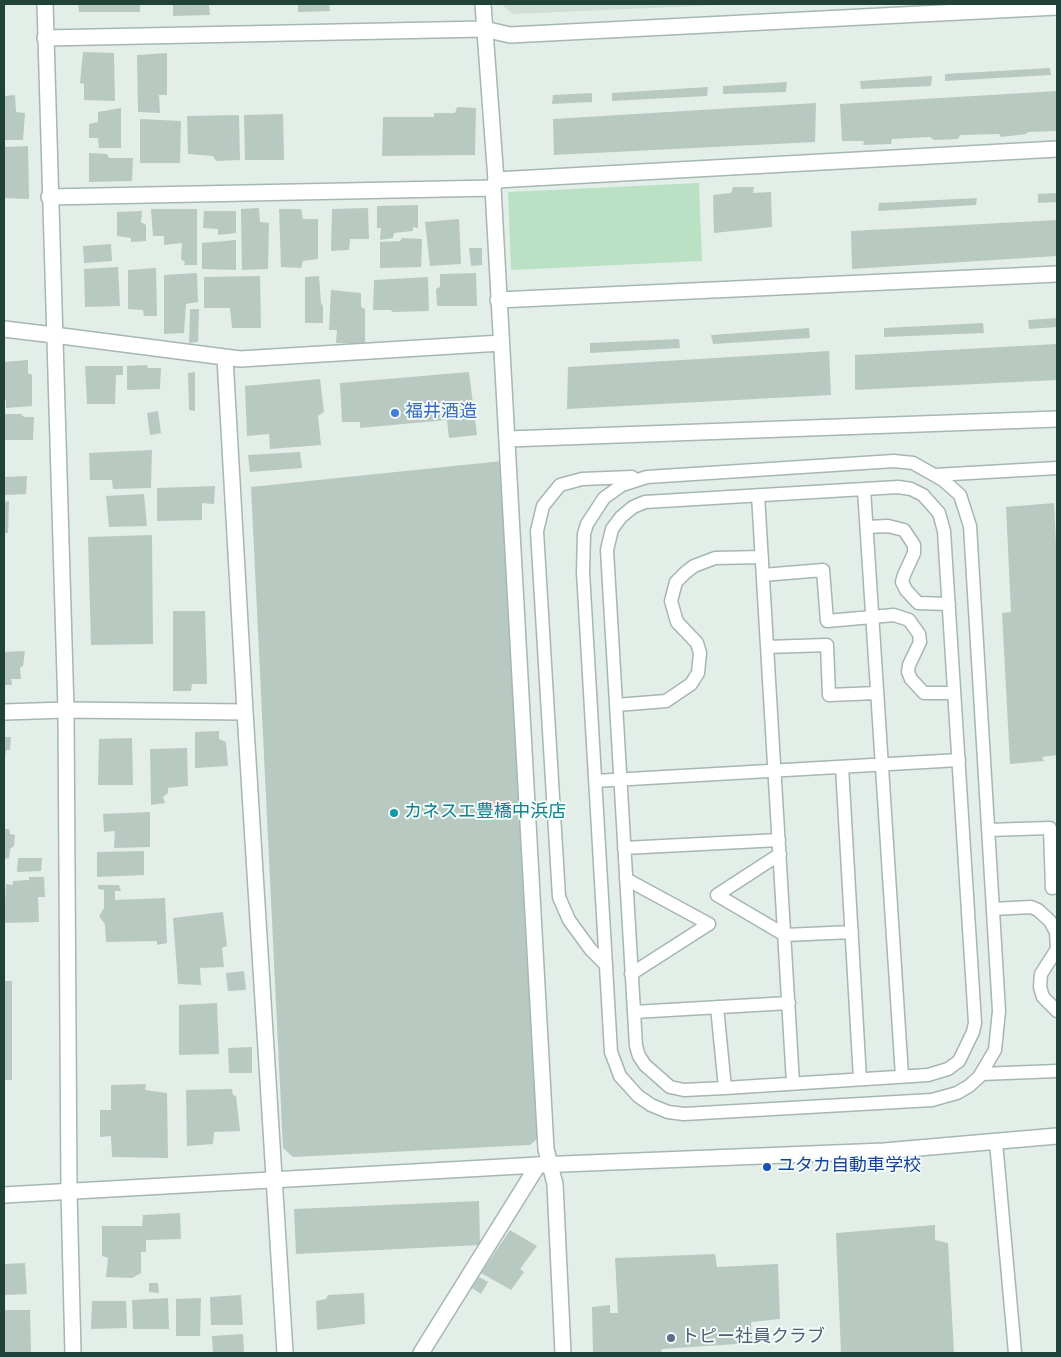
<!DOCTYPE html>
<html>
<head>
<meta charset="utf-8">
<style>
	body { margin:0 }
	#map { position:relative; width:1061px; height:1357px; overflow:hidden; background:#e3eee9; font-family:Overpass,sans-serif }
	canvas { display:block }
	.frame { position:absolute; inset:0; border:5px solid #214238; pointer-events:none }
</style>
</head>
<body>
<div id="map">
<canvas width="1061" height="1357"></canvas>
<div class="frame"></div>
</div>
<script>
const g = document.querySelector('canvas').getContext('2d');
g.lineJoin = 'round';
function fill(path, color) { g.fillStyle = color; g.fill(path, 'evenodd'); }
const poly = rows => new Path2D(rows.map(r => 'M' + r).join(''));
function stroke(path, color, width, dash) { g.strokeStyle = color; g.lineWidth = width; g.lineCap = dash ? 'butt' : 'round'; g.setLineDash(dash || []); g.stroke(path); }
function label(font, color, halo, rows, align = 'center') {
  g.font = font + ' Overpass,"Noto Sans JP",sans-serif'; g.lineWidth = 4; g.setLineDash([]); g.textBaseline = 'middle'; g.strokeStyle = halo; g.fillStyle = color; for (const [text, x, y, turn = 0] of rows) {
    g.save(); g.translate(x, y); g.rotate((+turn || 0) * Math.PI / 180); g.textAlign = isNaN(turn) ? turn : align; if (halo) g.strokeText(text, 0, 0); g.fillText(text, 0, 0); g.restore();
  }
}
const built = poly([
	[501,4,745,4,513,14]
]);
const green = poly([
	[699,183,702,261,511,270,508,192]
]);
const building = poly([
	[78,4,140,4,140,12,79,12],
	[173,4,209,4,210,15,173,16],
	[298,4,329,4,330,11,298,12],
	[83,52,114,53,115,101,84,100,84,84,80,83],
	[167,53,167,95,159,95,160,113,138,112,137,55],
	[1050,68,1051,75,945,81,945,74],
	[932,76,931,86,861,89,860,81],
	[787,82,786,92,723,94,723,86],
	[708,87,707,96,612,101,612,93],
	[1057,91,1057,131,1028,132,1026,134,1001,137,999,134,960,135,958,139,934,140,930,137,892,139,891,144,863,145,864,141,842,141,840,104],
	[592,93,592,102,552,104,553,95],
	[15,95,16,112,25,113,23,140,4,140,4,96],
	[816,103,815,142,554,155,553,119],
	[457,107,476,108,475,155,382,156,383,117,434,117,434,113,455,113],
	[121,108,121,148,99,148,98,138,89,138,89,124,98,122,98,112],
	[283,114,284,160,245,160,244,115],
	[239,115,240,160,216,161,213,156,188,154,187,116],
	[140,119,181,121,180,163,140,163],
	[28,146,29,199,4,198,4,147],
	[89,153,107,154,109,158,133,158,132,181,89,182],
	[733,187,754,187,753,193,771,192,772,227,714,233,713,195,731,193],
	[1057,193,1057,202,1038,203,1038,194],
	[977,198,976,205,878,211,879,203],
	[418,205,418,228,413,227,413,231,394,233,393,238,380,240,381,228,377,228,377,206],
	[259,208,260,222,269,223,268,269,242,270,241,209],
	[368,208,369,239,350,239,349,250,331,251,332,209],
	[151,209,197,209,197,265,184,265,185,262,181,259,182,243,164,245,164,236,153,236],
	[279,209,301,209,303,219,318,219,318,259,303,261,301,268,281,267],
	[142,211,141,222,146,225,146,241,131,242,131,238,117,236,117,212],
	[204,211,236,211,236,233,218,235,218,229,203,228],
	[459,219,461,264,430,266,425,222],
	[1057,220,1057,256,852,269,851,231],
	[402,238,422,239,421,267,380,268,380,242,400,241],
	[236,240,236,270,202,269,202,243],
	[111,244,112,261,84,263,83,246],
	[469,248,482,248,482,265,471,266],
	[118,267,120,306,85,307,84,269],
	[156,268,157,316,144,316,143,310,128,309,128,270],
	[197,273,198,302,186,304,184,333,164,334,164,275],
	[476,273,477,306,437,306,436,289,440,287,440,274],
	[260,276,261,328,232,328,230,308,204,308,204,277],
	[319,276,321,303,323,306,323,323,305,323,305,277],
	[428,277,429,311,392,312,391,310,373,310,374,280],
	[331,290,361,293,361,307,365,309,365,344,336,343,337,330,329,330],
	[190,309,199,309,198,342,189,343],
	[1057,318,1057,327,1029,329,1028,320],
	[983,323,984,333,884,337,884,328],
	[809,328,810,338,713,344,711,335],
	[679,339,680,348,590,353,590,343],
	[1057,344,1057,380,855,390,855,355],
	[829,351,831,395,567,409,568,367],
	[28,360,28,373,32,375,32,406,6,408,6,400,4,401,4,362],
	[147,365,148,368,161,368,160,389,127,390,127,366],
	[85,366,123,366,123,375,116,375,115,404,87,404],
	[195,372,195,411,189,410,188,373],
	[469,372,477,435,449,438,447,420,360,428,360,422,342,422,340,383],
	[320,379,324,412,318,416,321,445,270,449,269,434,247,436,245,386],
	[158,411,161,433,150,435,147,413],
	[4,414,21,414,24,417,34,417,33,440,4,440],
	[152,450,151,488,113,489,112,480,90,480,89,453],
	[300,452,302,468,250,472,248,455],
	[502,461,538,1138,530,1145,293,1157,283,1148,251,487],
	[27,476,26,494,4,495,4,477],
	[215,486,214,504,202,503,202,520,157,521,157,488],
	[144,494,147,526,109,527,106,496],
	[9,501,8,533,4,533,4,502],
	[1054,503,1057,563,1057,755,1042,757,1044,761,1010,764,1002,613,1011,612,1006,507],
	[152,535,153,644,91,645,88,537],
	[173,611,205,611,207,684,192,684,191,691,173,691],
	[25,651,23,666,20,668,21,679,11,679,12,685,4,685,4,652],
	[219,731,219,739,226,742,228,766,195,768,195,732],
	[4,737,11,737,10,750,6,750,5,760],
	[132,738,133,785,98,785,99,739],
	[187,748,188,786,168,788,168,793,163,797,165,803,151,805,150,749],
	[150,812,150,847,114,848,115,831,104,832,103,814],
	[4,829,9,829,10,834,15,835,14,846,10,849,9,858,4,859],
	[144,851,144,875,97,877,97,852],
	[18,858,42,858,41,871,17,872],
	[29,877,44,877,45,897,38,897,39,922,4,923,6,884,13,885,13,881,29,880],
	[98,885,119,885,121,891,115,891,115,900,165,898,167,943,157,945,157,941,106,942,105,924,99,916,104,908,104,890,98,889],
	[223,912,227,946,222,948,224,967,200,968,201,985,178,984,173,918],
	[244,971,246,990,228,991,226,973],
	[4,981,12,981,12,1080,4,1080],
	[217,1003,219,1054,179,1055,179,1005],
	[252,1047,252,1073,229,1073,228,1048],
	[146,1084,145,1090,167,1093,168,1158,112,1157,111,1136,100,1137,100,1110,111,1110,111,1085],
	[232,1089,233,1095,236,1096,240,1131,214,1132,213,1144,187,1146,186,1090],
	[479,1201,480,1245,296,1254,294,1209],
	[180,1213,181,1239,146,1240,146,1252,141,1252,141,1273,132,1278,106,1277,108,1258,102,1256,102,1226,142,1226,143,1215],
	[935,1225,935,1240,948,1243,954,1353,841,1353,836,1233],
	[510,1230,537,1246,520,1269,524,1272,511,1290,481,1273],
	[715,1254,717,1267,778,1264,780,1319,751,1322,752,1343,662,1349,661,1353,593,1353,592,1307,610,1305,610,1313,618,1313,615,1258],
	[25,1263,27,1294,4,1295,4,1264],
	[479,1277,488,1282,481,1294,472,1288],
	[149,1283,158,1283,159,1293,149,1292],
	[364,1293,365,1324,317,1330,316,1301,326,1299,328,1295],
	[241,1295,243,1325,211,1325,210,1297],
	[168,1298,169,1329,133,1329,132,1300],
	[201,1298,200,1336,176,1336,176,1299],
	[92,1301,126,1301,127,1328,91,1329],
	[4,1310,30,1310,31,1353,4,1353],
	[243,1334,244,1353,213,1353,212,1336]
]);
const service = poly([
	[894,461,913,463,943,480,960,495,970,526,999,1011,995,1050,979,1077,969,1086,957,1093,932,1100,684,1114,668,1112,651,1105,638,1096,620,1076,611,1052,583,572,584,534,587,524,604,498,622,485,647,477,894,461],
	[935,475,1057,468],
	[898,487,911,489,923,495,939,513,944,531,975,1023,973,1032,959,1061,948,1069,928,1075,725,1088,684,1090,670,1087,645,1065,639,1056,636,1046,607,550,612,529,621,517,633,507,645,502,898,487],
	[864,489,902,1076],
	[758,495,793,1083],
	[867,527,888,526,904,530,914,545,914,553,904,575,902,582,906,590,918,603,949,604],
	[763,575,823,570,827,621,894,615,909,620,919,634,920,642,909,665,908,672,911,679,924,693,954,693],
	[767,647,827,645,829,695,877,693],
	[616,705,666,701,691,684,698,673,700,653,697,643,677,622,671,601,676,582,685,573,694,566,715,558,762,557],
	[842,767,860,1079],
	[595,781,959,760],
	[988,830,1050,828,1052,888,1057,887],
	[624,848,779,840],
	[780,854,717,895,785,935,852,932],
	[626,879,709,924,631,974],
	[993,909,1031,907,1038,910,1050,921,1056,932,1057,949,1041,974,1040,987,1043,997,1057,1011],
	[606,965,591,950,569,920,559,897,537,531,543,506,560,485,582,479,632,477],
	[717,1007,725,1088],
	[634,1012,789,1003],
	[981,1074,1057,1071],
	[996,1142,1015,1353]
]);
const minor = poly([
	[483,4,496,180,493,188,546,1149,555,1184,563,1353],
	[45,38,484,29,510,35,1057,7],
	[496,180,1057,149],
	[49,197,493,188],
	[498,300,1057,274],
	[54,335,240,359,501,343],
	[225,358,245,712,285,1353],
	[508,439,1057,419],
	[4,712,66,710,245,712],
	[69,1192,73,1353],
	[421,1353,538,1165]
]);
const tertiary = poly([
	[45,4,66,710,69,1192],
	[4,329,54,335],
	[4,1195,538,1165,884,1151,1057,1136]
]);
const markers = [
	[395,413,5,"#3f7fe0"],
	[394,813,5,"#0f9aa8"],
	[767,1167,5,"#1a4fb4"],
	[671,1338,5,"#5c6f8a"]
];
const shopNames = [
	["福井酒造",405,413]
];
const cultureNames = [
	["カネスエ豊橋中浜店",404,813]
];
const transitNames = [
	["ユタカ自動車学校",777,1167]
];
const serviceNames = [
	["トピー社員クラブ",681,1338]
];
fill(built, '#d1ded8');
fill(green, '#bbe1c4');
fill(building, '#b8c9c2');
stroke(service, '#a5b7b0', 15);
stroke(minor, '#a5b7b0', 18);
stroke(tertiary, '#a5b7b0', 18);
stroke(service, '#fff', 12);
stroke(minor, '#fff', 15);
stroke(tertiary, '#fff', 15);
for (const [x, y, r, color] of markers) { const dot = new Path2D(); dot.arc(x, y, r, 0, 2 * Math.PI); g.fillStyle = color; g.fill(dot); stroke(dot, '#f4faf7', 2); }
label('18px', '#366cbe', '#f4faf7', shopNames, 'left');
label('18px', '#0d838f', '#f4faf7', cultureNames, 'left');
label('18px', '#164399', '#f4faf7', transitNames, 'left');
label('18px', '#4e5e75', '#f4faf7', serviceNames, 'left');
</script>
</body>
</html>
